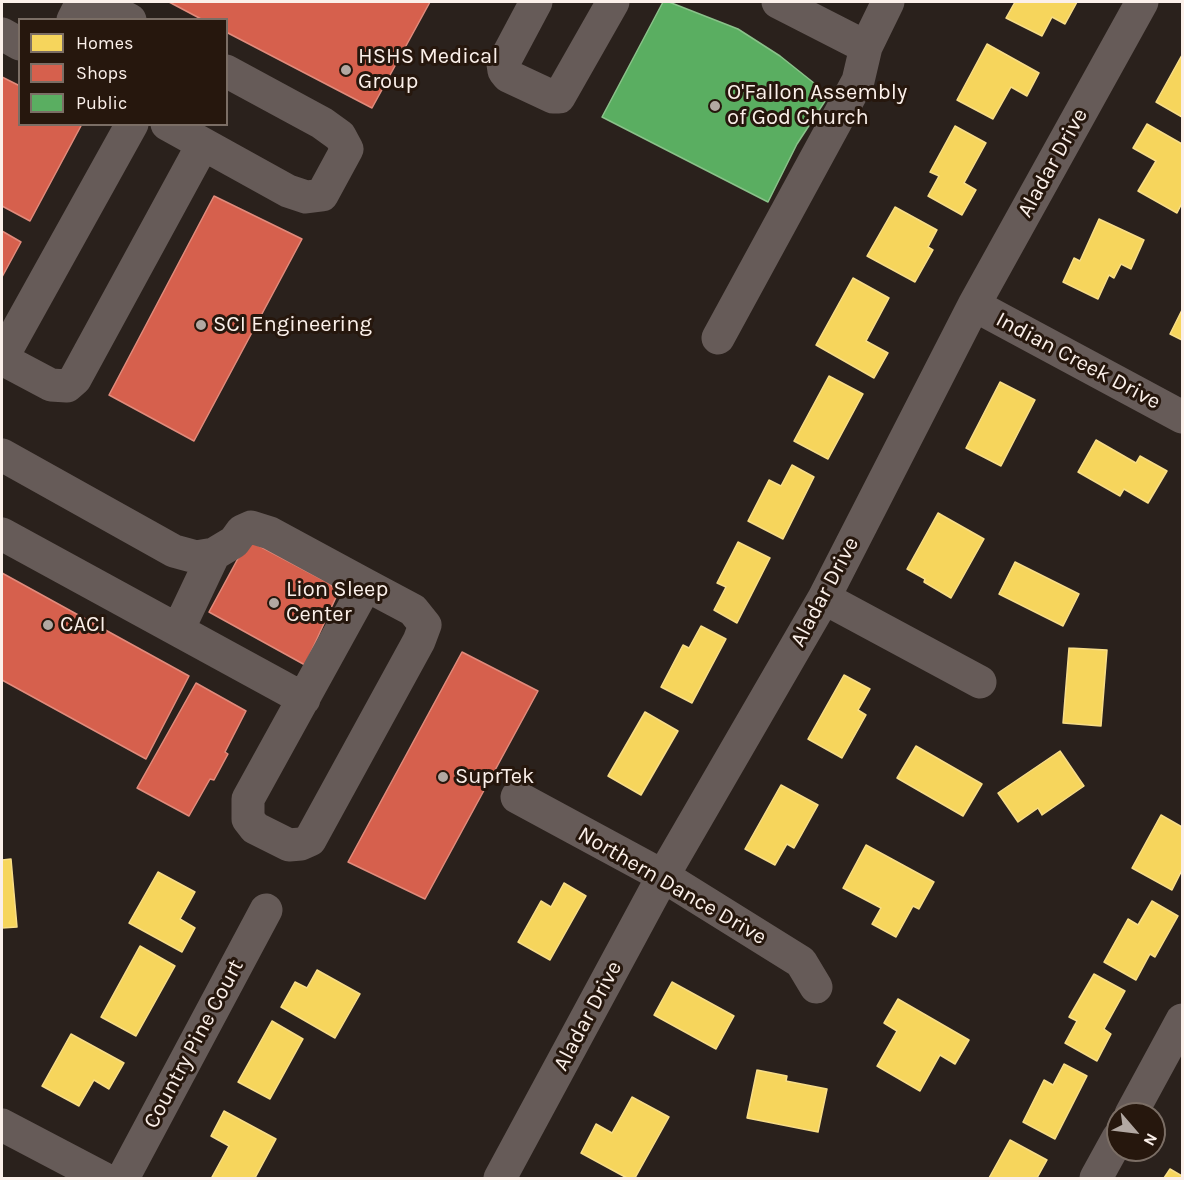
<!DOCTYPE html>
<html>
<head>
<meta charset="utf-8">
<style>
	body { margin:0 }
	#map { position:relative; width:1184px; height:1180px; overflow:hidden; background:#2a211c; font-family:Karla,sans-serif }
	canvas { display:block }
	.frame { position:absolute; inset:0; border:3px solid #fbf0ea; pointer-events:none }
	.legend { position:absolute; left:18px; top:18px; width:210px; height:108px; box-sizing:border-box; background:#26170d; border:2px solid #7b6e65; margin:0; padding:8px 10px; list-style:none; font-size:18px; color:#fbf0ea }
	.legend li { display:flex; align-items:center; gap:12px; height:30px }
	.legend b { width:30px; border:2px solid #7b6e65 }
	.north { position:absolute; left:1106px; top:1102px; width:60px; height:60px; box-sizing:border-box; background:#26170d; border:2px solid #7b6e65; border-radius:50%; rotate:118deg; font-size:16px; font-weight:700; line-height:24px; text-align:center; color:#fbf0ea }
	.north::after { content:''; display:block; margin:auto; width:21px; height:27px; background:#b2a8a2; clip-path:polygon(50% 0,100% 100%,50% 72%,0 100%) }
</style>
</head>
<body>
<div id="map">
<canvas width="1184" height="1180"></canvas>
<div class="frame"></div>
<ul class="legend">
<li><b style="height:16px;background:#f6d55c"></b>Homes</li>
<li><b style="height:16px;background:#d6604d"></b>Shops</li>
<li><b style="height:16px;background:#5aae61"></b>Public</li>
</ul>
<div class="north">N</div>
</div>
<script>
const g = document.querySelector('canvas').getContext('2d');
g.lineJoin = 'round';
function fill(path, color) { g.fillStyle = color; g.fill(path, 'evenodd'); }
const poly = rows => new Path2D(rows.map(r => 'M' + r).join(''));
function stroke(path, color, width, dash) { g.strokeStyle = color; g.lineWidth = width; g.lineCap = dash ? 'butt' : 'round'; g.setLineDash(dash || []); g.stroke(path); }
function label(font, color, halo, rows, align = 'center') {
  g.font = font + ' Karla,sans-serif'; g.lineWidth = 6; g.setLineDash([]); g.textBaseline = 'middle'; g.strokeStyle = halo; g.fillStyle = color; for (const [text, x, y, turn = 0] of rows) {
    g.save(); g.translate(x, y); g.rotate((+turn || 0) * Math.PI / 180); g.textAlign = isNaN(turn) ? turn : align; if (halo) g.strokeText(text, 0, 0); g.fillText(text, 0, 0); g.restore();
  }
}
const homes = poly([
	[1015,2,1077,2,1065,24,1052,17,1042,36,1006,18,1015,2],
	[987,44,1039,73,1027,96,1011,87,993,119,957,100,987,44],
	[1182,55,1182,117,1156,102,1182,55],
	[1147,124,1182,144,1182,203,1177,213,1138,191,1156,161,1133,148,1147,124],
	[955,126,986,143,964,183,976,190,962,215,928,196,939,176,930,172,955,126],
	[895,207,937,230,928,247,933,250,915,282,867,256,895,207],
	[1099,219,1144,240,1131,269,1121,264,1114,278,1109,275,1098,299,1063,282,1074,258,1080,261,1099,219],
	[853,278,889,298,866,341,888,353,874,378,816,345,853,278],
	[1182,310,1182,340,1170,334,1182,310],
	[829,376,863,394,828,459,794,441,829,376],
	[1000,382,1035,400,1001,466,966,448,1000,382],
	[1096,440,1136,463,1140,456,1167,471,1148,503,1124,489,1120,496,1078,472,1096,440],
	[792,465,814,477,783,539,748,521,769,480,781,486,792,465],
	[938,513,984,539,951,598,924,582,925,579,907,569,938,513],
	[738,542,770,558,737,623,714,610,726,587,717,583,738,542],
	[1015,562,1079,594,1063,626,999,594,1015,562],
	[701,626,726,639,692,703,661,687,683,645,689,648,701,626],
	[1069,648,1107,650,1101,726,1063,723,1069,648],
	[844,675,870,689,858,710,866,715,842,758,808,739,844,675],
	[645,712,678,731,641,795,608,776,645,712],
	[916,746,982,784,963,816,897,778,916,746],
	[1060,751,1084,786,1042,815,1038,808,1018,822,998,793,1060,751],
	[781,785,818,805,794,848,787,844,775,865,745,849,781,785],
	[1161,815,1182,827,1182,870,1172,890,1132,868,1161,815],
	[866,845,934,882,919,909,913,906,896,937,872,924,881,908,843,888,866,845],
	[11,859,17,927,2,928,2,860,11,859],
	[158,872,195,892,180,919,195,928,182,952,129,923,158,872],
	[564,883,586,896,550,960,518,942,541,901,551,907,564,883],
	[1152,901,1178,916,1155,957,1150,954,1136,980,1104,962,1128,919,1138,925,1152,901],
	[140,946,175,966,136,1036,101,1017,140,946],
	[317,970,360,994,335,1038,281,1007,295,982,307,988,317,970],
	[1094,974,1125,991,1104,1029,1111,1034,1097,1061,1065,1043,1077,1021,1069,1017,1094,974],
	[672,982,734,1016,716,1049,654,1015,672,982],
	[898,999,969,1040,955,1064,940,1055,920,1091,877,1066,897,1031,884,1023,898,999],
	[272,1021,303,1039,270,1099,238,1082,272,1021],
	[71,1034,124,1063,109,1089,94,1080,79,1106,42,1086,71,1034],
	[1064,1064,1087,1076,1055,1139,1023,1122,1044,1080,1053,1085,1064,1064],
	[757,1070,787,1076,786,1081,827,1089,818,1132,747,1118,757,1070],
	[632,1097,669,1117,635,1178,627,1178,581,1153,596,1124,612,1133,632,1097],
	[224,1111,276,1139,255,1178,215,1178,212,1177,229,1146,211,1136,224,1111],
	[1010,1140,1047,1160,1037,1178,989,1178,1010,1140],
	[1170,1169,1182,1176,1182,1178,1164,1178,1170,1169]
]);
const shops = poly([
	[169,2,430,2,372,108,226,32,226,20,203,20,169,2],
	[2,77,20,86,20,124,82,124,30,221,2,206,2,77],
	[214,196,302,239,194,441,109,395,214,196],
	[2,231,21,242,2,277,2,231],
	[248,540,329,583,338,593,305,665,209,612,248,540],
	[2,573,189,676,146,759,2,680,2,573],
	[462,652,538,691,425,899,348,862,462,652],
	[196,683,246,711,225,752,228,754,214,780,210,779,189,816,137,788,196,683]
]);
const public = poly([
	[663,2,669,2,738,29,780,56,829,95,797,144,768,202,602,117,663,2]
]);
const minor = poly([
	[96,2,130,20],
	[536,2,503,64,504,71,508,76,553,97,559,97,613,2],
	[778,2,866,47,888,2],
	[73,20,82,2],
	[2,34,20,44],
	[167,124,288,191,306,197,322,195,347,149,340,136,322,123,226,71],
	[974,305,1182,417],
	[718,338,858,81,866,47],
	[2,358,132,124],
	[2,359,51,385,67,386,75,379,203,144],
	[2,455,174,551,196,557,214,554,234,542,242,531,251,527,270,533,366,585,413,610,425,625,419,641,310,840,301,844,289,845,255,828,248,819,248,799,366,585],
	[2,534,304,699],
	[824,598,980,682],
	[178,630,214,554],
	[517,797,663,876,801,962,816,987],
	[1131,1114,1182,1020],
	[2,1125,103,1178],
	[123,1178,266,910],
	[500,1178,663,876,824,598,974,305,1142,2],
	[1096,1178,1118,1138]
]);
const markers = [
	[346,70,6,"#b2a8a2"],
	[715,106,6,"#b2a8a2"],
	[201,325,6,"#b2a8a2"],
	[274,603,6,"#b2a8a2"],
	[48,625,6,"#b2a8a2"],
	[443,777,6,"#b2a8a2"]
];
const poiNames = [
	["HSHS Medical",358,57],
	["Group",358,82],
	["O'Fallon Assembly",727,93],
	["of God Church",727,118],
	["SCI Engineering",213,325],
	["Lion Sleep",286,590],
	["Center",286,615],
	["CACI",60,625],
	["SuprTek",455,777]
];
const streetNames = [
	["Aladar Drive",1053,163,-61],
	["Indian Creek Drive",1078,361,28],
	["Aladar Drive",825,592,-62],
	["Northern Dance Drive",672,886,30],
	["Aladar Drive",588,1016,-62],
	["Country Pine Court",194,1044,-62]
];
fill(homes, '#f6d55c');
stroke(homes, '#f8dd87', 1.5);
fill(shops, '#d6604d');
stroke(shops, '#e18b7c', 1.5);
fill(public, '#5aae61');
stroke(public, '#8ac28a', 1.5);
stroke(minor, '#665b58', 33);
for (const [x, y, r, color] of markers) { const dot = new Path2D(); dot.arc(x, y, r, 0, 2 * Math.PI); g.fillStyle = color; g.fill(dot); stroke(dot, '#26170d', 2); }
label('22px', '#fbf0ea', '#26170d', poiNames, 'left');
label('22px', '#fbf0ea', '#26170d', streetNames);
</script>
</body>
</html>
